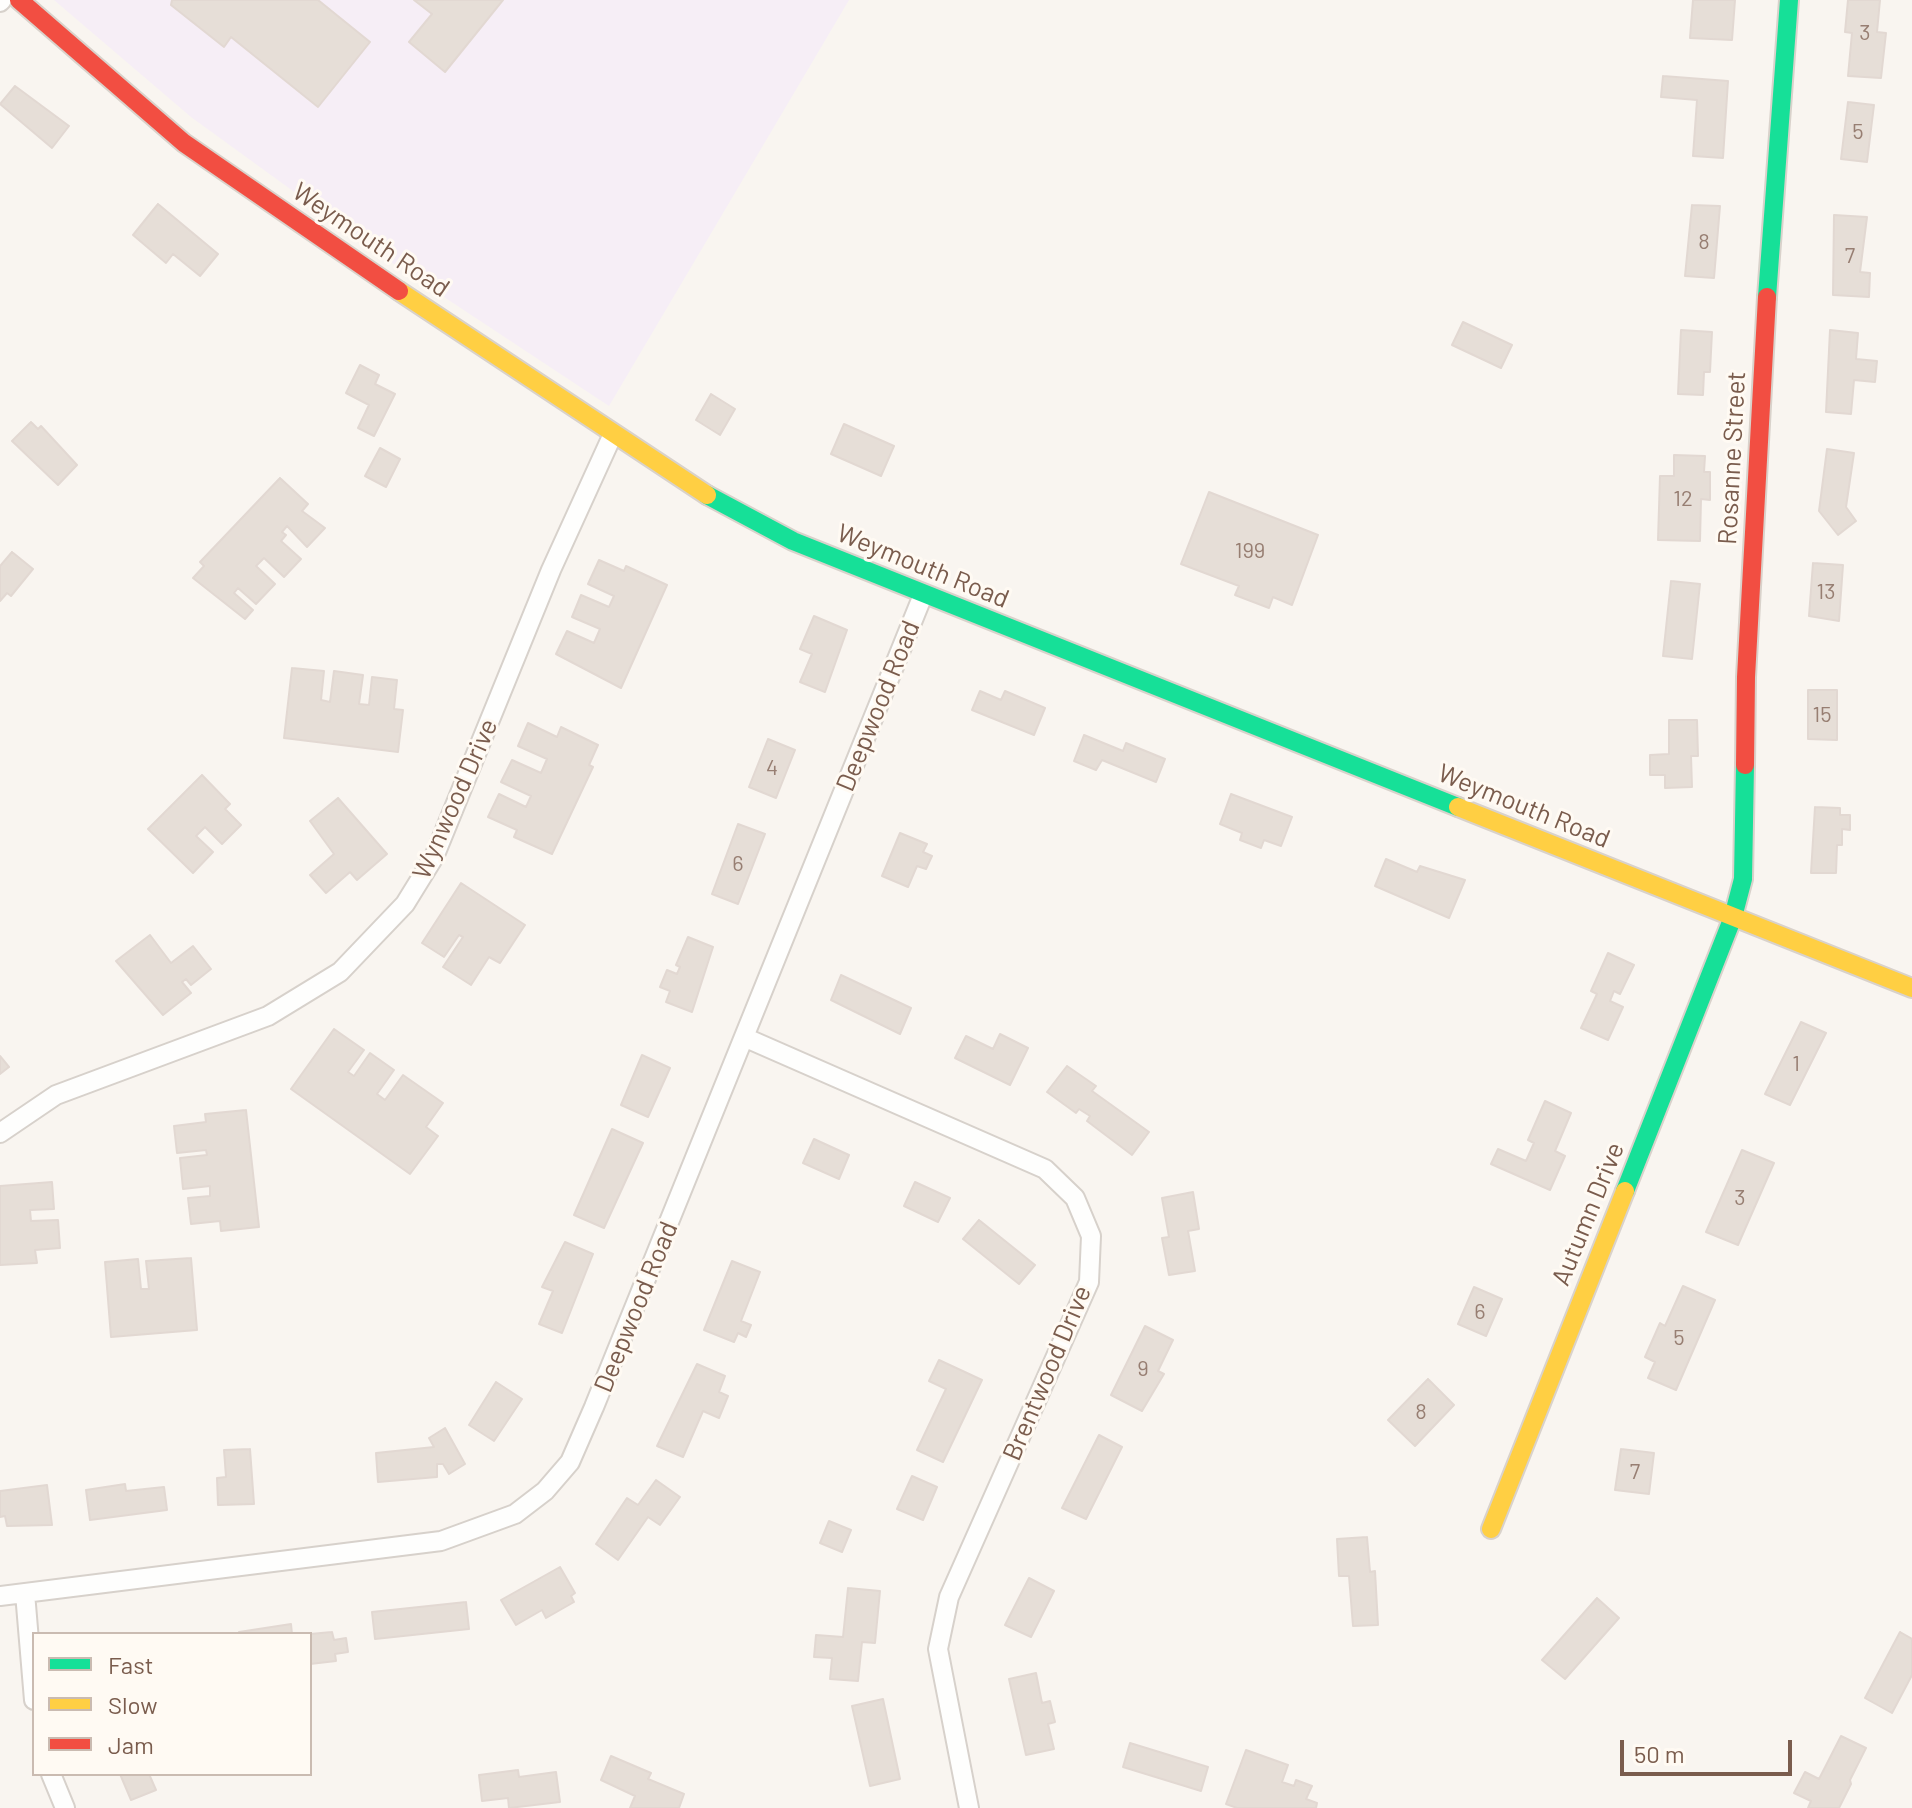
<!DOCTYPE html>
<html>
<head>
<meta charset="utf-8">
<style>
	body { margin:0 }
	#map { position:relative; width:1912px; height:1808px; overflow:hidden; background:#f9f5f0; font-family:Barlow,sans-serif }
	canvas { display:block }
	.legend { position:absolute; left:32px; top:1632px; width:280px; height:144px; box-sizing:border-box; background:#fffaf3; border:2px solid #cabbb1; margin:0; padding:10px 14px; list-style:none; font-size:24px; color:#7a5c4d }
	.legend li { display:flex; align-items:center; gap:16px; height:40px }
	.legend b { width:40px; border:2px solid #cabbb1 }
	.scale { position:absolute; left:1620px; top:1740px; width:172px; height:36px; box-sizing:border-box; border:4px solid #7a5c4d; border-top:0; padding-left:10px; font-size:24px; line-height:28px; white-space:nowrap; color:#7a5c4d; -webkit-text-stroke:6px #fffaf3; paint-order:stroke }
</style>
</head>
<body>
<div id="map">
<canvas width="1912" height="1808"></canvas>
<ul class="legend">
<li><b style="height:10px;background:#16e098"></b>Fast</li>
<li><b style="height:10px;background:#ffcf43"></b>Slow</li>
<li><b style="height:10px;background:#f24e42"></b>Jam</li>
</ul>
<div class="scale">50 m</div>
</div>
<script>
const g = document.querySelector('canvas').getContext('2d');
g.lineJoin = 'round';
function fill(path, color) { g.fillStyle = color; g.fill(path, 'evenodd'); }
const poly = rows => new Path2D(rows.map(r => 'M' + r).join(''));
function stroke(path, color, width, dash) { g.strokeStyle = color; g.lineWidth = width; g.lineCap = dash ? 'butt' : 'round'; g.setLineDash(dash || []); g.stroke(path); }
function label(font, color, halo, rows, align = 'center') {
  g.font = font + ' Barlow,sans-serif'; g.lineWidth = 6; g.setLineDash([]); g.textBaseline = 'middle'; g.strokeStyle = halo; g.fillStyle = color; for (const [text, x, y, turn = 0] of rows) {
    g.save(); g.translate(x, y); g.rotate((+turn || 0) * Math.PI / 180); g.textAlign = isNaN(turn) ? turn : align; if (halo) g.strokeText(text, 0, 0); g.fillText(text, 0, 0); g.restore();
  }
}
const education = poly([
	[54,0,849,0,609,406,388,260,191,117]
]);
const building = poly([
	[172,0,318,0,370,42,318,107,231,37,224,47,171,5,172,0],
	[414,0,503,0,445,72,409,42,432,14,414,0],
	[1693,0,1735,0,1732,40,1690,38,1693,0],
	[1848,0,1880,0,1877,32,1886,33,1881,78,1848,76,1852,33,1845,32,1848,0],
	[1663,76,1728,81,1723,158,1693,156,1697,100,1661,97,1663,76],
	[15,86,69,126,52,148,0,104,15,86],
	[1848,102,1874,105,1867,162,1841,159,1848,102],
	[158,204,218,254,200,276,173,254,166,263,133,235,158,204],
	[1692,205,1720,206,1714,278,1685,276,1692,205],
	[1834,215,1867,217,1860,272,1870,273,1869,297,1833,295,1834,215],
	[1463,322,1512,345,1501,368,1452,345,1463,322],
	[1681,330,1712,332,1710,372,1704,372,1703,395,1678,394,1681,330],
	[1830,330,1858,333,1856,359,1877,361,1875,382,1854,380,1851,414,1826,412,1830,330],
	[360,365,379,375,375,384,395,394,374,436,358,428,369,405,346,393,360,365],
	[711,394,735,409,720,435,696,420,711,394],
	[31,422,38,429,41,426,77,465,58,485,12,441,31,422],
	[844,424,894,446,881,476,831,454,844,424],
	[380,448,400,459,386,487,365,476,380,448],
	[1827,449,1854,453,1846,507,1856,521,1838,535,1819,511,1827,449],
	[1674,455,1705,456,1704,472,1710,472,1710,500,1701,499,1700,541,1658,540,1660,476,1674,476,1674,455],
	[280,478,308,504,302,511,325,528,307,547,287,526,282,532,286,535,281,541,301,559,284,577,264,558,256,566,275,584,256,604,238,588,234,593,253,610,245,619,193,578,204,566,200,562,280,478],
	[1209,492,1318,535,1292,605,1273,597,1269,608,1235,595,1239,586,1181,564,1209,492],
	[12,552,33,569,11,596,7,593,0,601,0,566,12,552],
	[599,560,624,571,626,566,667,585,621,688,556,654,567,631,594,643,600,629,572,617,581,595,609,607,614,596,588,584,599,560],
	[1813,563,1843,565,1839,621,1809,616,1813,563],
	[1671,581,1700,584,1692,659,1663,656,1671,581],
	[814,616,847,630,825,692,800,682,812,654,800,649,814,616],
	[292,668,324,671,321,700,330,702,334,671,363,675,359,704,369,705,372,677,397,680,394,709,403,710,398,752,284,738,292,668],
	[1808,690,1837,690,1837,740,1808,739,1808,690],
	[980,691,1001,700,1005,691,1045,708,1034,735,972,710,980,691],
	[1669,720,1697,720,1698,756,1691,756,1692,787,1665,788,1665,775,1650,775,1650,755,1669,754,1669,720],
	[528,723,557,737,561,727,598,745,589,765,593,767,552,854,514,837,517,830,488,817,499,794,526,807,531,796,501,782,512,760,541,773,547,759,518,746,528,723],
	[1084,735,1123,751,1126,743,1165,759,1156,782,1102,760,1096,770,1074,761,1084,735],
	[768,739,795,750,776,798,749,787,768,739],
	[202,775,230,804,225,809,241,825,222,844,205,827,196,836,213,852,193,873,148,829,202,775],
	[1231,794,1292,817,1281,846,1264,840,1261,848,1240,840,1242,833,1220,824,1231,794],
	[338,798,387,854,357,880,350,872,326,893,310,875,334,854,310,821,338,798],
	[1815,807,1840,808,1840,815,1850,815,1850,830,1842,829,1842,845,1837,845,1836,873,1811,873,1815,807],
	[738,824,765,834,738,904,712,894,738,824],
	[900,833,927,844,923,852,932,856,926,869,917,866,908,887,882,876,900,833],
	[1386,859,1417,872,1420,866,1465,880,1449,918,1375,886,1386,859],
	[461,883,525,925,500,963,489,957,471,985,443,967,463,937,459,935,444,957,422,943,461,883],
	[150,935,171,963,193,946,211,969,191,985,186,979,182,982,191,993,163,1015,116,961,150,935],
	[688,937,713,947,692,1012,666,1002,670,991,660,987,667,970,677,974,680,967,676,965,688,937],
	[1608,953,1634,965,1620,994,1614,991,1610,1001,1623,1007,1608,1040,1581,1028,1597,994,1591,991,1608,953],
	[841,975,911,1008,900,1034,831,1000,841,975],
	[1801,1022,1826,1033,1790,1105,1765,1094,1801,1022],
	[334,1029,364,1050,348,1072,354,1076,370,1053,394,1070,377,1094,385,1100,403,1075,443,1103,426,1127,438,1136,410,1174,291,1089,334,1029],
	[1000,1034,1028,1048,1010,1085,955,1058,966,1036,993,1049,1000,1034],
	[642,1055,670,1068,648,1117,621,1105,642,1055],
	[0,1056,9,1067,0,1074,0,1056],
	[1067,1066,1096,1086,1092,1091,1149,1132,1132,1155,1087,1121,1090,1116,1079,1109,1076,1113,1047,1092,1067,1066],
	[1545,1101,1571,1113,1555,1151,1565,1156,1550,1190,1491,1164,1498,1149,1526,1161,1534,1143,1528,1140,1545,1101],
	[246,1110,259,1227,221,1231,220,1221,191,1224,188,1198,210,1196,210,1186,183,1189,180,1158,207,1155,206,1150,177,1153,174,1126,206,1122,205,1114,246,1110],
	[612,1129,643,1143,604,1228,574,1215,612,1129],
	[814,1139,849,1155,839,1179,803,1163,814,1139],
	[1742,1150,1774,1163,1738,1245,1706,1232,1742,1150],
	[52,1182,54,1209,30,1210,31,1221,58,1220,60,1248,35,1250,37,1263,0,1265,0,1186,52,1182],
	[915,1182,950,1198,938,1222,904,1206,915,1182],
	[1193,1192,1199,1229,1188,1231,1195,1271,1169,1275,1162,1238,1169,1237,1162,1198,1193,1192],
	[979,1220,1035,1265,1019,1284,963,1239,979,1220],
	[565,1242,593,1254,562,1333,539,1324,553,1291,542,1287,565,1242],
	[191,1258,197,1330,111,1337,105,1262,138,1259,141,1289,149,1289,146,1261,191,1258],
	[732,1261,760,1272,741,1321,751,1325,746,1337,738,1333,734,1342,704,1330,732,1261],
	[1683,1286,1715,1300,1676,1390,1648,1378,1655,1362,1645,1357,1660,1323,1665,1326,1683,1286],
	[1474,1287,1502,1299,1486,1336,1458,1324,1474,1287],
	[1145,1326,1173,1340,1158,1371,1164,1374,1142,1411,1111,1395,1145,1326],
	[939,1360,982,1380,943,1462,917,1450,946,1389,929,1381,939,1360],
	[697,1364,725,1376,719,1392,728,1396,719,1418,703,1411,683,1457,657,1446,697,1364],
	[1428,1379,1454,1405,1415,1446,1388,1420,1428,1379],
	[496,1382,522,1399,494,1441,469,1425,496,1382],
	[445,1428,465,1464,449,1474,443,1464,437,1464,437,1477,378,1482,376,1453,434,1447,429,1438,445,1428],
	[1099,1435,1122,1447,1086,1519,1062,1508,1099,1435],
	[250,1449,254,1504,218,1505,217,1478,226,1477,224,1450,250,1449],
	[1621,1449,1654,1453,1649,1494,1615,1490,1621,1449],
	[912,1476,937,1487,923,1520,897,1509,912,1476],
	[656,1480,680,1497,660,1525,648,1517,618,1560,596,1544,627,1498,638,1505,656,1480],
	[125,1484,126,1491,164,1487,167,1510,90,1520,86,1490,125,1484],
	[47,1485,52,1525,7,1526,5,1516,0,1517,0,1491,47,1485],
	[829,1521,851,1530,842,1552,820,1543,829,1521],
	[1367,1537,1370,1572,1375,1571,1378,1625,1353,1626,1349,1576,1339,1576,1337,1539,1367,1537],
	[560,1567,575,1593,571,1596,574,1602,546,1618,542,1610,516,1625,501,1600,560,1567],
	[1029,1578,1054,1591,1031,1637,1005,1625,1029,1578],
	[848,1588,880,1591,875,1643,862,1642,858,1681,830,1679,832,1658,814,1657,816,1635,843,1637,848,1588],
	[1597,1598,1619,1618,1565,1679,1542,1660,1597,1598],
	[466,1602,469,1629,375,1639,372,1612,466,1602],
	[291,1624,292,1634,239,1634,239,1632,291,1624],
	[332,1632,334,1640,346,1638,348,1652,335,1654,336,1661,310,1664,310,1634,332,1632],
	[1900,1632,1912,1639,1912,1675,1892,1713,1865,1698,1900,1632],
	[1036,1673,1042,1703,1050,1701,1055,1722,1048,1724,1054,1749,1026,1755,1009,1679,1036,1673],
	[883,1699,900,1779,870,1786,852,1706,883,1699],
	[1841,1736,1866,1748,1850,1780,1851,1784,1839,1808,1808,1808,1811,1801,1794,1793,1805,1772,1819,1779,1841,1736],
	[1130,1743,1208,1767,1201,1791,1123,1767,1130,1743],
	[1246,1750,1288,1765,1282,1782,1294,1786,1296,1780,1312,1786,1306,1799,1317,1803,1316,1808,1237,1808,1226,1804,1246,1750],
	[611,1756,651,1773,648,1779,684,1794,679,1808,630,1808,635,1796,601,1780,611,1756],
	[518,1770,519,1777,556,1772,560,1802,509,1808,508,1798,482,1801,479,1775,518,1770],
	[120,1774,149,1774,156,1790,131,1800,120,1774]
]);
const street = poly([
	[0,2,2,0],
	[746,1038,1045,1169,1075,1198,1091,1236,1089,1282,949,1597,938,1649,969,1808],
	[0,1133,56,1095,268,1016,340,972,405,904,434,857,551,570,613,434],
	[25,1593,34,1700],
	[0,1596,441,1541,515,1514,545,1491,570,1462,594,1407,923,595],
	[51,1774,65,1808]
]);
const fast = poly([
	[1767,297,1789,0],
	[707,495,793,541,1458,807],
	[1625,1191,1733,917,1743,879,1745,765]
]);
const slow = poly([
	[399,291,707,495],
	[1458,807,1912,988],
	[1491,1529,1625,1191]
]);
const jam = poly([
	[19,0,184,143,399,291],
	[1745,765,1746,677,1767,297]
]);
const numberNames = [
	["3",1865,33],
	["5",1858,132],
	["8",1704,242],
	["7",1850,256],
	["12",1683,499],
	["199",1250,551],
	["13",1826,592],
	["15",1822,715],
	["4",772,768],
	["6",738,864],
	["1",1796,1064],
	["3",1740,1198],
	["6",1480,1312],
	["5",1679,1338],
	["9",1143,1369],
	["8",1421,1412],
	["7",1635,1472]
];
const streetNames = [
	["Weymouth Road",371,240,34],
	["Rosanne Street",1732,458,-87],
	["Weymouth Road",923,566,22],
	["Deepwood Road",878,706,-68],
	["Wynwood Drive",455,799,-66],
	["Weymouth Road",1524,806,22],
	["Autumn Drive",1588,1214,-68],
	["Deepwood Road",636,1307,-68],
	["Brentwood Drive",1047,1373,-67]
];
fill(education, '#f6eef6');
fill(building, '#e6ded7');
stroke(building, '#e2d8d2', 2);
stroke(street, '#d7d1cb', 22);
stroke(fast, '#d9d2cb', 22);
stroke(slow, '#d9d2cb', 22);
stroke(jam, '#d9d2cb', 22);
stroke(street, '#fefefd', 18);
stroke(fast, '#16e098', 18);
stroke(slow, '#ffcf43', 18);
stroke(jam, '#f24e42', 18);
label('22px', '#977e72', null, numberNames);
label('26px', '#7a5c4d', '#fffaf3', streetNames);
</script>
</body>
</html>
